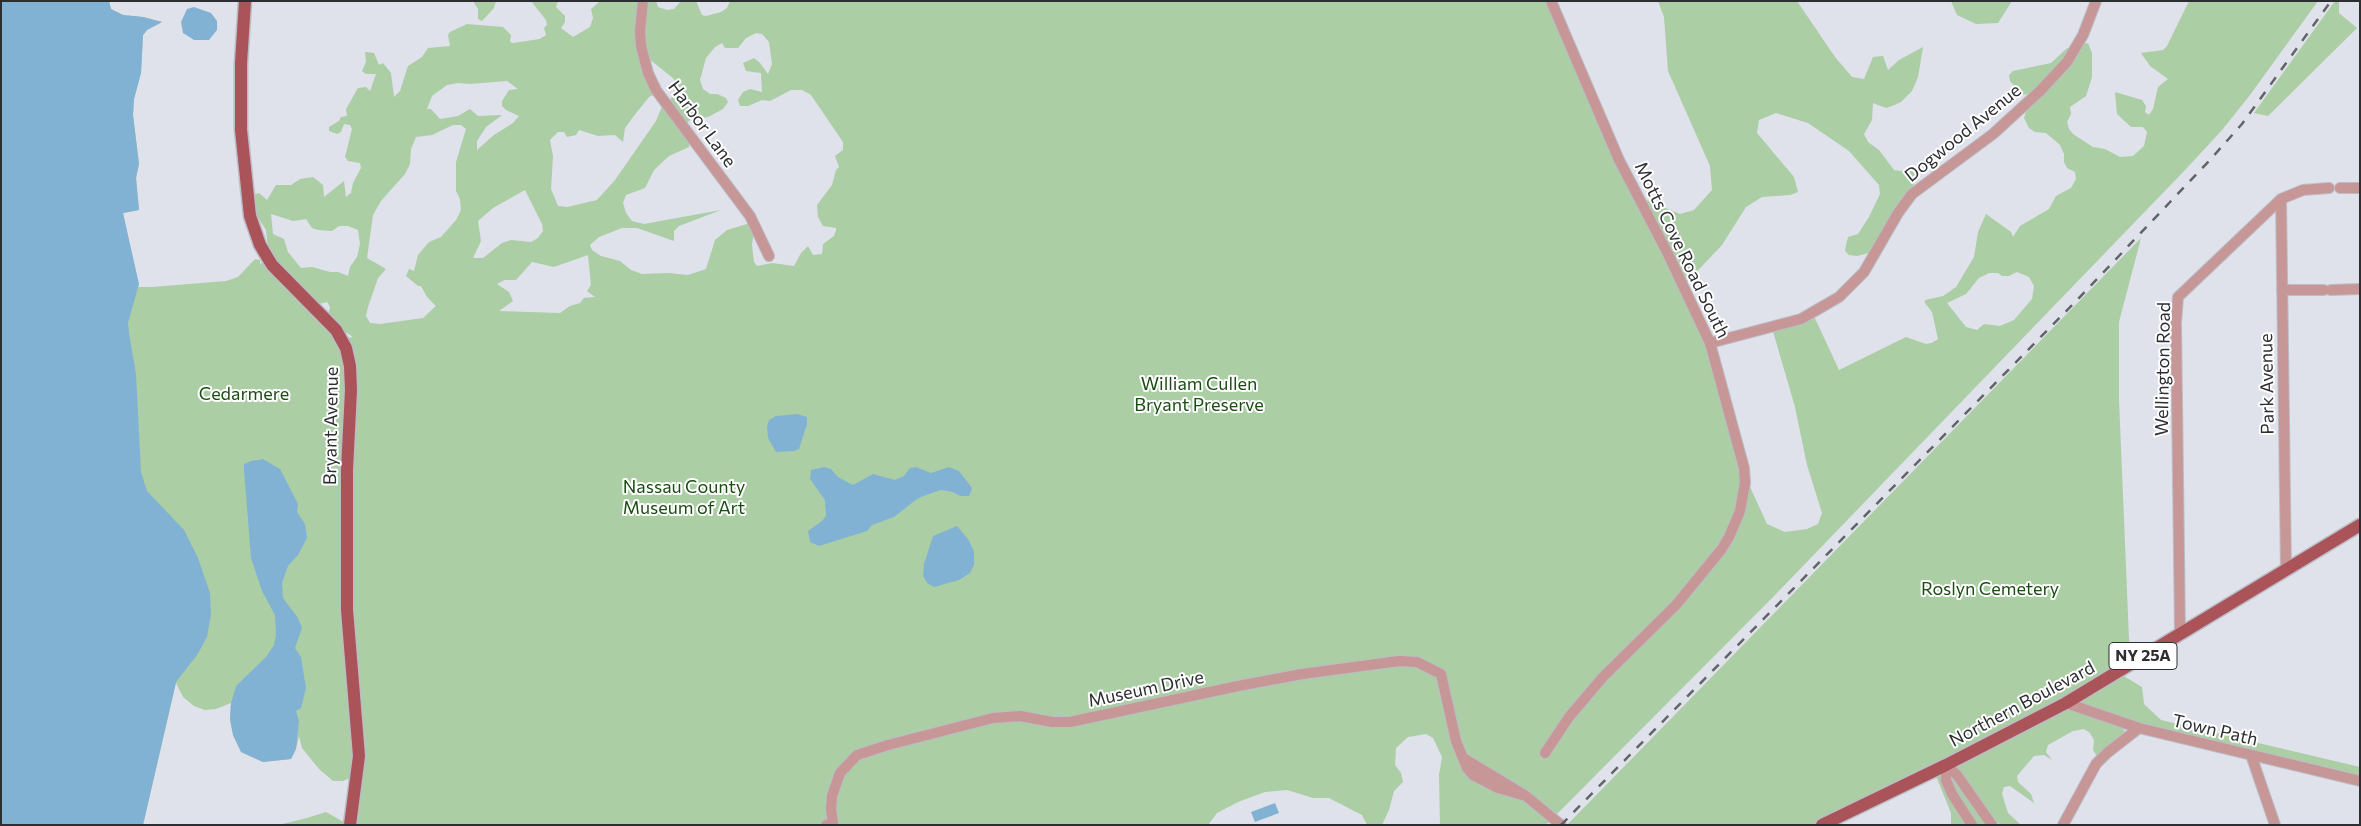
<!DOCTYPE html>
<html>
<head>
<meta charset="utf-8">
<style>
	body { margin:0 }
	#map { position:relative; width:2361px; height:826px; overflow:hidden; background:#dfe1eb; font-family:Commissioner,sans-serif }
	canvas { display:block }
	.frame { position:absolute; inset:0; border:2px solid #2d2e32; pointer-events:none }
</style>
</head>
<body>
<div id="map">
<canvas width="2361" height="826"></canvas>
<div class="frame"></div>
</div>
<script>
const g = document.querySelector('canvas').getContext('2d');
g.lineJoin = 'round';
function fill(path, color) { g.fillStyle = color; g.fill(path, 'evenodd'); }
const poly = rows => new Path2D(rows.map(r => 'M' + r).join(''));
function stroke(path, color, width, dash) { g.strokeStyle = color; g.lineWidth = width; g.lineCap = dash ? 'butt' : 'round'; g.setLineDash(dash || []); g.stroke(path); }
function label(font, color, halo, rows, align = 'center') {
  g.font = font + ' Commissioner,sans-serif'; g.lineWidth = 4; g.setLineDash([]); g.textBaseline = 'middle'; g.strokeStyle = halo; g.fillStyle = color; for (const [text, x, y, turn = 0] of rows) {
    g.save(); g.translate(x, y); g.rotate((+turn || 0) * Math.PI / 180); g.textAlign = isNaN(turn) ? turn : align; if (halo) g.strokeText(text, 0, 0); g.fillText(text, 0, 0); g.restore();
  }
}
const green = poly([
	[86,1,109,1,111,9,123,15,143,17,162,22,147,30,143,35,141,73,134,99,133,115,139,164,136,178,139,210,123,213,138,287,152,287,226,281,238,277,255,259,260,260,260,265,266,256,280,273,268,248,266,230,252,208,253,195,259,193,267,200,276,185,291,185,300,179,313,177,323,185,324,197,344,181,346,197,351,193,353,183,361,168,360,163,348,161,345,157,352,129,350,125,344,124,341,132,337,134,329,131,329,127,339,121,341,117,347,116,346,109,358,88,366,87,370,91,376,74,366,74,362,71,366,62,365,52,374,53,379,65,383,63,391,73,394,97,400,91,408,66,422,57,428,48,450,46,448,35,450,32,467,24,503,27,511,35,510,42,513,43,540,39,546,35,544,28,547,25,546,20,531,1,558,1,556,7,565,16,565,22,561,28,573,37,590,27,593,18,591,9,600,1,656,1,658,7,667,10,674,9,681,1,696,1,702,15,706,16,721,12,727,8,730,1,1551,1,1619,160,1639,197,1680,214,1694,210,1712,190,1710,166,1668,71,1664,17,1658,1,1797,1,1835,57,1852,77,1864,79,1873,57,1883,56,1888,70,1899,60,1923,47,1918,77,1912,91,1901,102,1892,106,1886,108,1873,103,1872,120,1864,134,1868,142,1879,150,1894,170,1901,171,1910,168,1914,170,1916,176,1914,184,1872,252,1857,256,1849,255,1845,251,1846,245,1848,237,1858,234,1869,217,1880,194,1879,185,1849,151,1808,123,1776,113,1759,120,1757,133,1794,177,1798,192,1790,195,1762,197,1746,207,1722,245,1684,285,1710,343,1741,467,1767,524,1785,532,1807,529,1818,524,1822,513,1807,465,1795,407,1772,328,1813,314,1839,370,1906,337,1926,344,1932,343,1938,339,1932,312,1925,303,1925,300,1943,296,1956,287,1974,257,1978,232,1986,214,2011,232,2013,237,2020,226,2049,209,2056,196,2071,188,2076,179,2075,172,2067,168,2064,162,2064,154,2060,145,2046,133,2035,132,2029,128,2024,118,2027,109,2046,89,2023,95,2010,81,2009,75,2013,71,2051,63,2066,49,2074,45,2088,43,2092,53,2092,77,2086,96,2070,107,2071,114,2067,122,2069,129,2073,134,2093,147,2105,149,2120,157,2133,156,2144,146,2147,132,2143,127,2131,127,2117,114,2115,92,2142,100,2146,106,2145,112,2149,115,2153,109,2158,87,2168,79,2150,66,2141,53,2163,50,2167,46,2189,1,2318,1,2250,95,2222,130,2186,169,1774,596,1546,825,1440,825,1439,775,1442,757,1433,738,1426,734,1408,737,1396,748,1395,765,1401,773,1403,782,1394,791,1389,810,1382,825,1367,825,1362,815,1329,798,1313,798,1287,790,1265,792,1238,802,1217,813,1208,825,350,825,358,771,352,777,343,781,333,781,319,769,302,748,299,736,296,749,291,759,263,762,241,752,233,735,230,719,231,703,216,709,205,710,194,706,183,697,176,683,143,825,84,825,86,805,100,768,105,735,129,689,131,678,130,658,133,642,132,628,119,631,115,627,114,607,121,605,127,610,130,618,135,621,148,621,174,654,183,652,189,648,192,639,190,634,163,606,154,591,128,582,119,574,116,565,107,477,100,463,110,333,126,293,129,260,116,222,117,191,114,176,101,146,81,125,57,114,51,104,51,91,60,51],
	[756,33,762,34,769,42,772,64,768,74,760,63,754,58,743,63,746,71,761,73,762,92,750,89,743,92,738,100,740,106,748,106,762,100,770,101,791,90,802,90,811,95,843,142,843,150,835,156,839,167,836,170,832,185,817,205,818,217,823,226,836,228,836,230,834,236,823,244,822,254,813,255,808,246,801,253,794,266,772,263,757,266,754,262,752,245,754,230,752,224,747,224,727,230,715,240,706,269,688,275,669,273,642,274,631,270,620,261,601,256,592,250,590,245,599,237,622,228,637,228,674,241,674,231,679,226,721,210,644,224,632,221,626,213,623,203,626,195,645,188,654,170,669,156,689,147,688,122,691,119,708,117,723,109,728,102,726,98,717,94,710,94,703,89,700,80,706,58,715,47,722,43,725,48,738,48,746,38],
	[646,51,648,58,674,79,675,89,670,101,663,104,656,121,615,180,597,200,567,207,558,206,551,189,553,156,550,140,558,132,564,132,567,137,576,135,579,130,598,136,615,135,623,142,625,128,633,117,649,97,657,93,661,86,659,82,655,79,647,79,642,59],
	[507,81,518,89,509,90,502,101,502,106,506,110,519,116,513,123,494,135,477,150,477,141,486,127,502,115,478,116,470,109,458,116,440,119,431,109,427,109,432,96,447,85,458,83,470,84],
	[453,125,461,125,466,129,456,162,456,191,460,199,461,210,456,220,441,237,429,242,418,255,414,271,409,269,406,276,418,286,421,286,427,297,436,306,423,318,380,324,370,323,366,316,368,307,378,278,386,269,367,258,373,215,381,201,405,174,410,164,411,149,416,137,432,135],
	[525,190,542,224,543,231,538,238,531,242,511,240,502,243,483,258,473,258,481,241,478,221,493,208],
	[271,214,293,221,306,219,312,228,318,230,332,231,339,226,348,226,358,230,360,244,357,257,350,267,348,276,338,272,330,272,312,267,301,268,288,252,284,239,273,234],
	[588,255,591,285,587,291,595,297,584,298,580,303,570,306,560,313,499,311,513,301,509,292,497,284,505,280,516,280,532,262,554,267],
	[2017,272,2029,277,2034,286,2032,299,2014,320,2000,326,1984,324,1977,330,1966,327,1947,303,1966,294,1979,278,1989,273,1998,273,2002,276,2009,276],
	[305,299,314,305,327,302,330,307,328,317,330,322,353,337,343,339,336,330],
	[349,651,357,720,358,755,351,701,348,664],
	[473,1,496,1,494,8,482,21,478,19,478,9],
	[1951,1,2012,1,1998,23,1976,24,1957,15],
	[2335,1,2339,1,2339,13,2357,28,2268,116,2254,113],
	[2141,238,2119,322,2119,400,2130,663,2117,672,2142,687,2144,704,2161,720,2360,767,2360,781,2123,728,2127,737,2101,756,2096,755,2093,750,2094,740,2090,733,2084,729,2073,731,2048,745,2046,752,2052,760,2044,755,2034,756,2017,776,2018,782,2031,794,2034,803,2010,786,2004,787,2002,794,2008,813,2021,825,2001,825,1995,821,1992,825,1951,825,1951,813,1934,771,1822,825,1567,825],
	[326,812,349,825,278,825,307,818]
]);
const water = poly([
	[1,1,109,1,111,9,123,15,143,17,162,22,147,30,143,35,141,73,134,99,133,115,139,164,136,178,139,210,123,213,139,284,128,323,129,333,136,374,141,472,147,491,184,530,198,558,210,593,211,615,207,637,197,655,176,682,143,825,1,825],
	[194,7,211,13,217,21,217,30,209,40,194,40,183,33,181,22,187,9],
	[797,414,807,417,807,424,799,449,794,451,776,452,768,438,767,427,769,420,776,416],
	[263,459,280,469,298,504,297,512,305,524,307,538,298,555,288,566,282,583,283,598,298,618,302,628,295,648,301,657,306,688,301,708,296,711,299,721,296,749,291,759,263,762,241,752,233,735,230,719,231,703,236,686,266,657,274,645,276,635,275,615,262,591,251,558,244,470,244,464,251,461],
	[824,467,831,469,838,477,853,485,873,474,895,480,904,476,910,468,916,467,931,473,949,467,959,471,972,488,969,496,960,496,953,492,941,490,926,495,917,499,894,517,872,525,867,531,819,546,810,542,808,531,822,521,826,516,825,500,810,479,811,470],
	[957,526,968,539,974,551,974,565,970,573,959,580,934,587,927,583,923,576,924,564,933,536],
	[1275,803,1279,813,1255,822,1251,812]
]);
const minor = poly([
	[643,1,640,31,641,46,648,73,656,90,750,216,769,256],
	[2340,188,2360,188],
	[2281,199,2286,570],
	[2282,290,2324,290],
	[2331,290,2360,289],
	[1710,343,1801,319,1839,297,1864,272,1898,213,1912,194,1993,134,2040,91,2067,62,2083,35,2096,1],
	[2180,633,2176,323,2178,297,2281,199,2303,190,2329,188],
	[2066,703,2139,728,2360,781],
	[1545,753,1569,717,1603,677,1676,605,1721,550,1729,537,1740,511,1745,483,1744,468,1710,343,1668,254,1619,160,1551,1],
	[2251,755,2275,825],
	[1465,759,1526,796,1561,825],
	[826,825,833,823,831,809,832,796,840,773,857,755,888,745,993,718,1020,716,1052,722,1070,722,1238,686,1302,674,1399,661,1417,662,1441,674,1456,741,1467,768,1473,775,1498,788,1526,796],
	[1972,825,1952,794,1946,780,1946,765,1957,775,1992,825],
	[2063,825,2096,764,2107,753,2139,728]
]);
const major = poly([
	[245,1,241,63,241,130,250,216,260,245,272,265,336,330,346,348,350,366,351,390,347,470,347,610,359,756,350,825],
	[1822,825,1946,765,2066,703,2360,525]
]);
const rail = poly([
	[1561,825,2079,298,2209,161,2242,124,2331,1]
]);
const shields = [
	[2143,656,68]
];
const shieldNames = [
	["NY 25A",2143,656]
];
const streetNames = [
	["Harbor Lane",702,124,54],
	["Dogwood Avenue",1963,133,-39],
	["Motts Cove Road South",1682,250,64],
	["Wellington Road",2163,369,-89],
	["Park Avenue",2267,384,-91],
	["Bryant Avenue",331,426,-89],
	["Museum Drive",1146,689,-12],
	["Northern Boulevard",2022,704,-28],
	["Town Path",2215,730,13]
];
const parkNames = [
	["William Cullen",1199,384],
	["Bryant Preserve",1199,405],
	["Cedarmere",244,394],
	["Nassau County",684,487],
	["Museum of Art",684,508],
	["Roslyn Cemetery",1990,589]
];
fill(green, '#abcea5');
fill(water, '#81b2d4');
stroke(minor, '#bbbdc6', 12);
stroke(major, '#bbbdc6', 15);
stroke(minor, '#c79697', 10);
stroke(major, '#aa545a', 12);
stroke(rail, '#626469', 2.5, [9, 9]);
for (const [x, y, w] of shields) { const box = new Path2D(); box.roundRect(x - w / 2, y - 13.5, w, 27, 4); g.fillStyle = '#fff'; g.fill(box); stroke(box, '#2d2e32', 1); }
label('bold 16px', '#2d2e32', null, shieldNames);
label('18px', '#2d2e32', '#fff', streetNames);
label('18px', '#1b4c13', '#fff', parkNames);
</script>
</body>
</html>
